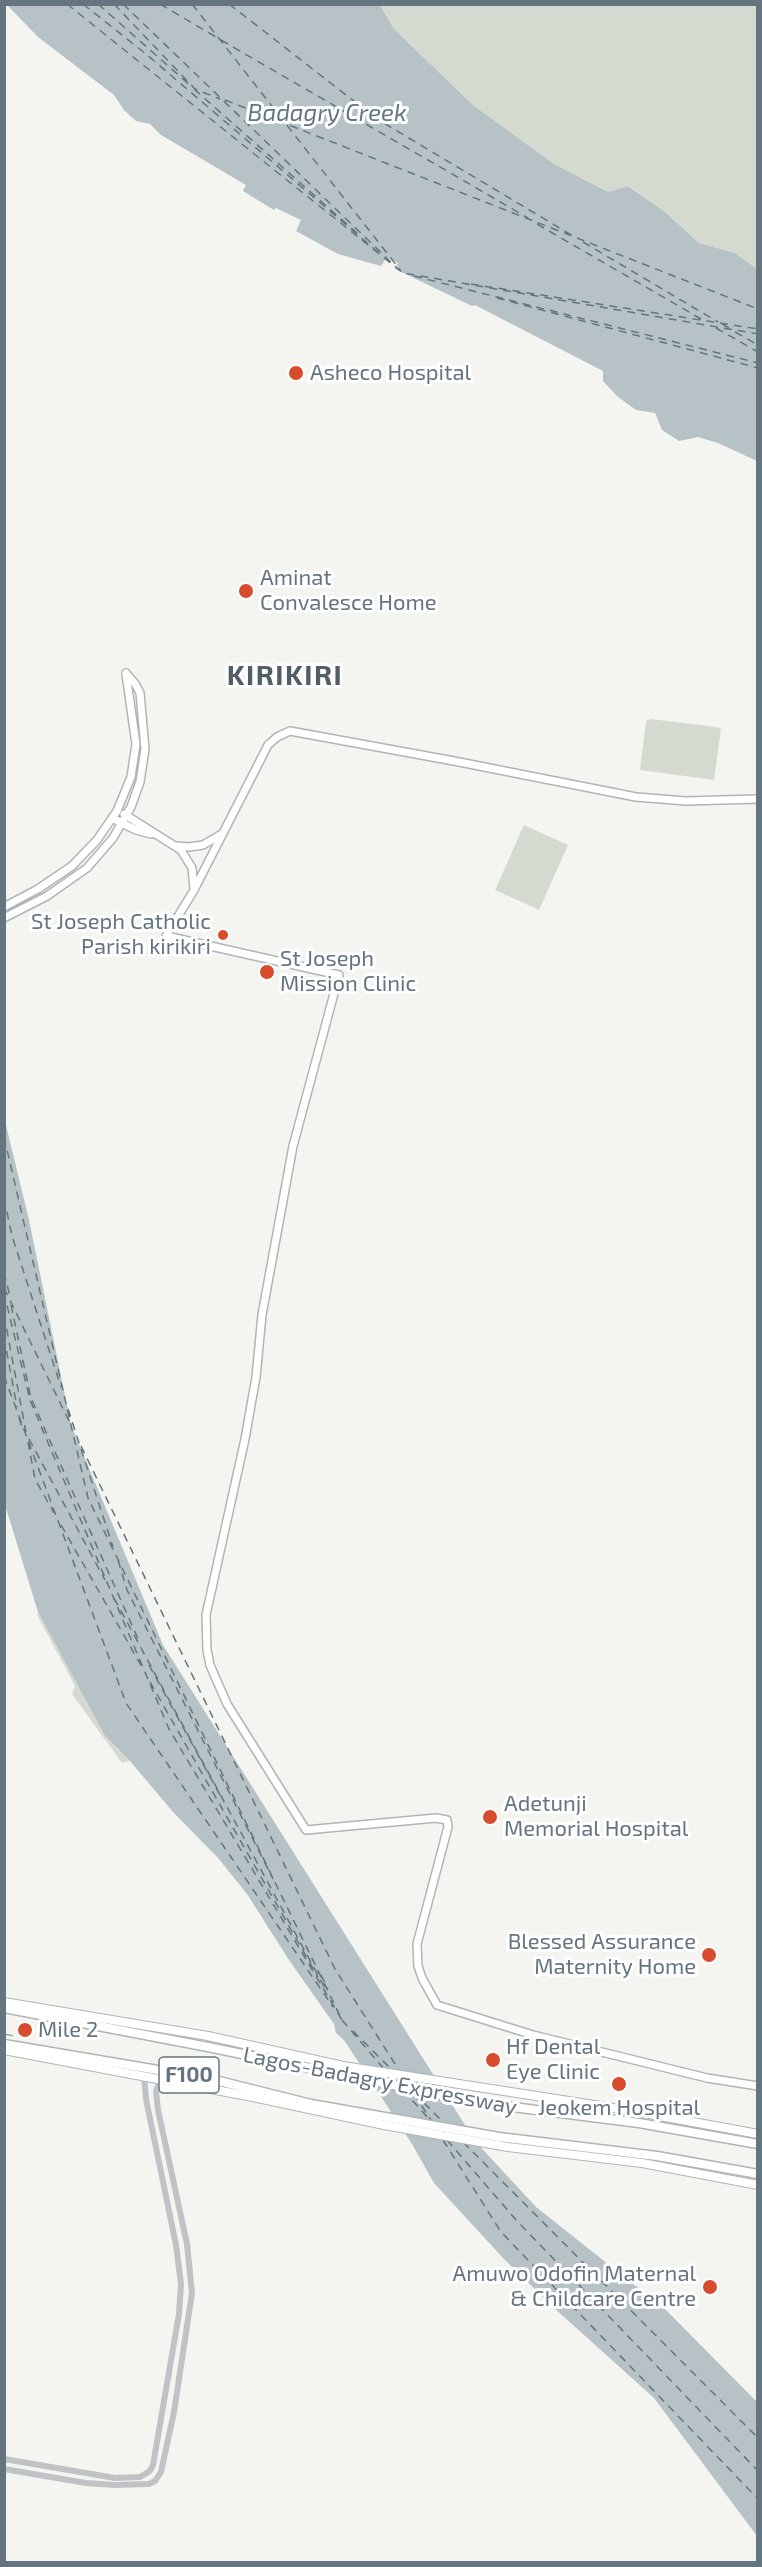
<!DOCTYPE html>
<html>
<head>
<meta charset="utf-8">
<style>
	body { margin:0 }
	#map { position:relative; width:762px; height:2567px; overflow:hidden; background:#f4f4f0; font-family:"Exo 2",sans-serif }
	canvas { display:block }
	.frame { position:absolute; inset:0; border:6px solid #64757f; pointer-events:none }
</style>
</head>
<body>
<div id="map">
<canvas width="762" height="2567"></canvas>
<div class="frame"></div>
</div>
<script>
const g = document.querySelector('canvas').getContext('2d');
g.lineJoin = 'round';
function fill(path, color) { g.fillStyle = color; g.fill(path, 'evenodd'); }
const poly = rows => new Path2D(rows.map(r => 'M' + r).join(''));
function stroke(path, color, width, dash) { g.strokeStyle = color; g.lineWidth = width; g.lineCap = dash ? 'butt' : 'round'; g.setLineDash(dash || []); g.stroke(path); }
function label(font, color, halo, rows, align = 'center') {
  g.font = font + ' "Exo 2",sans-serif'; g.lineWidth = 6; g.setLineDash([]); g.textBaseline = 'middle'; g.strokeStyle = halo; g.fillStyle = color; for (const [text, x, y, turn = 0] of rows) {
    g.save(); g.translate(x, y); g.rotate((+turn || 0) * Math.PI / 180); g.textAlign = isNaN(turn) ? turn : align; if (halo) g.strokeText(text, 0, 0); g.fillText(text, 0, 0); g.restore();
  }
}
const green = poly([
	[380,5,757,5,757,269,735,253,699,243,664,211,629,186,608,192,554,164,473,105,394,29],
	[651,719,716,727,721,729,714,780,640,770,646,721],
	[524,825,568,845,539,910,495,890],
	[38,1612,105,1736,130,1761,122,1763,72,1694,75,1686,37,1615]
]);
const water = poly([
	[7,5,380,5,394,29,473,105,554,164,608,192,628,186,664,211,699,243,735,253,757,269,757,461,718,443,698,437,679,441,662,430,655,413,636,410,618,397,603,381,603,371,475,305,472,306,395,269,398,263,387,257,381,266,338,254,296,231,301,220,276,208,274,210,243,191,246,185,161,135,150,124,136,121,124,110,114,95,38,37],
	[4,1117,29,1220,71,1425,163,1645,475,2141,536,2207,666,2310,757,2402,757,2536,654,2398,553,2307,504,2259,434,2183,412,2144,344,2040,336,2033,334,2024,289,1960,247,1894,218,1858,173,1812,130,1761,105,1736,38,1612,5,1505]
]);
const ferry = poly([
	[67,4,403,273,758,334],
	[83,4,146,54,379,253],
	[98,4,191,86],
	[114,4,195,89,220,99],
	[123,4,395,266],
	[160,4,216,37],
	[192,4,401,271],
	[229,4,377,119,573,236],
	[221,40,528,218],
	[194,89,357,233],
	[225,100,758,309],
	[537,224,701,319],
	[583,242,718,322],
	[414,276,758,363],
	[471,284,758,329],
	[497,298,758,368],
	[722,324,731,329],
	[716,328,758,352],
	[735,332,758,345],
	[4,1137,88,1498,342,2020,169,1729,30,1400,4,1293],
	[4,1198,12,1236,61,1387],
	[4,1272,10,1297],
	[4,1288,70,1423],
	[11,1305,31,1398,139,1641],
	[4,1315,26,1432],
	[4,1337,17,1407],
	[4,1376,126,1703,333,2007],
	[68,1409,113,1547],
	[19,1418,22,1427],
	[29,1439,105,1580],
	[28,1442,35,1479,54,1513],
	[81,1446,335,1969,400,2072],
	[61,1525,142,1667],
	[118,1560,127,1590,273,1879],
	[114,1598,326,1990],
	[149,1665,220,1795],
	[150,1682,318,1977],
	[321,1975,328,1989],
	[342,2020,384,2069],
	[353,2031,392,2070],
	[403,2090,430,2120],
	[414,2093,445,2124],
	[414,2094,431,2120],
	[443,2140,501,2232,758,2499],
	[447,2140,517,2221,758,2471],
	[463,2142,758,2438]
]);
const tertiary = poly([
	[4,2459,115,2478,140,2477,150,2471,153,2465,179,2314,181,2284,176,2245,146,2099,144,2076],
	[4,2469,86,2483,115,2485,149,2484,155,2481,161,2472,174,2412,192,2293,187,2244,158,2110,156,2091,161,2079]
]);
const secondary = poly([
	[758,799,686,801,636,797,454,761,290,731,277,737,268,745,194,890,166,936,339,975,293,1146,262,1315,256,1377,245,1439,206,1615,207,1650,210,1665,227,1704,306,1830,436,1818,447,1820,448,1827,417,1944,418,1966,422,1978,437,2005,533,2035,707,2078,758,2086],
	[124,814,181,850,192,868,194,888],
	[112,818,136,830,151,834],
	[177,846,189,847,203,845,220,835],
	[4,907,38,889,72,866,97,840,117,811,131,777,136,744,126,674],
	[4,918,47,896,87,868,113,838,131,807,140,782,145,749,140,693,136,685,126,673]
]);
const primary = poly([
	[4,2002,208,2036,343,2066,633,2111,758,2134],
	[4,2050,253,2097,384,2125,508,2147,642,2163,758,2185]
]);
const motorway = poly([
	[4,2008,208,2047,481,2103,639,2123,758,2144],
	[4,2044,211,2079,311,2104,499,2137,657,2156,758,2174]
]);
const rail = poly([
	[4,2034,14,2036]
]);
const markers = [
	[296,373,8,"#d84b2c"],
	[246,591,8,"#d84b2c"],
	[223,935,6,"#d84b2c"],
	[267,972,8,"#d84b2c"],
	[490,1817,8,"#d84b2c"],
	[709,1955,8,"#d84b2c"],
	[25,2030,8,"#d84b2c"],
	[493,2060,8,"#d84b2c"],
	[619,2084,8,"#d84b2c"],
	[710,2287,8,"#d84b2c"]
];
const shields = [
	[189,2075,60]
];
const shieldNames = [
	["F100",189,2075]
];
const poiNames = [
	["Asheco Hospital",310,373],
	["Aminat",260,578],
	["Convalesce Home",260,603],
	["St Joseph Catholic",211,922,"right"],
	["Parish kirikiri",211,947,"right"],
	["St Joseph",280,959],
	["Mission Clinic",280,984],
	["Adetunji",504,1804],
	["Memorial Hospital",504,1829],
	["Blessed Assurance",696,1942,"right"],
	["Maternity Home",696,1967,"right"],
	["Mile 2",38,2030],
	["Hf Dental",506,2047],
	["Eye Clinic",506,2072],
	["Jeokem Hospital",619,2108,"center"],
	["Amuwo Odofin Maternal",696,2274,"right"],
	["& Childcare Centre",696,2299,"right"]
];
const streetNames = [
	["Lagos-Badagry Expressway",380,2081,11]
];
const waterNames = [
	["Badagry Creek",327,113]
];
const districtNames = [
	["KIRIKIRI",285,676]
];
fill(green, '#d5dad1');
fill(water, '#b7c2c6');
stroke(ferry, '#60777d', 1.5, [8, 6]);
stroke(secondary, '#afb5b8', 10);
stroke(primary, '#b0b5b8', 10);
stroke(motorway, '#b0b4b6', 11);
stroke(tertiary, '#bfc3c6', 6);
stroke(secondary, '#fff', 7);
stroke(primary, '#fff', 8);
stroke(motorway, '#fff', 8);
stroke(rail, '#9ea5a9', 1.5, [9, 4.5]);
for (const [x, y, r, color] of markers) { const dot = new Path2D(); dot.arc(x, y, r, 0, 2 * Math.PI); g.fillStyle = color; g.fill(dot); stroke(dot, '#fff', 2); }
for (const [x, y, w] of shields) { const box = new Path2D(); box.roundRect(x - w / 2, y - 18, w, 36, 4.5); g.fillStyle = '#fff'; g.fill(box); stroke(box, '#64757f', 1.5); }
label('bold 21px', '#64757f', null, shieldNames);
label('22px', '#64757f', '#fff', poiNames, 'left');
label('22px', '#64757f', '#fff', streetNames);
label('italic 24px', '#60777d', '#fff', waterNames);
g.letterSpacing = '1.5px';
label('bold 28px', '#525d65', '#fff', districtNames);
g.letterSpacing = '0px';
</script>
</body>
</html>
